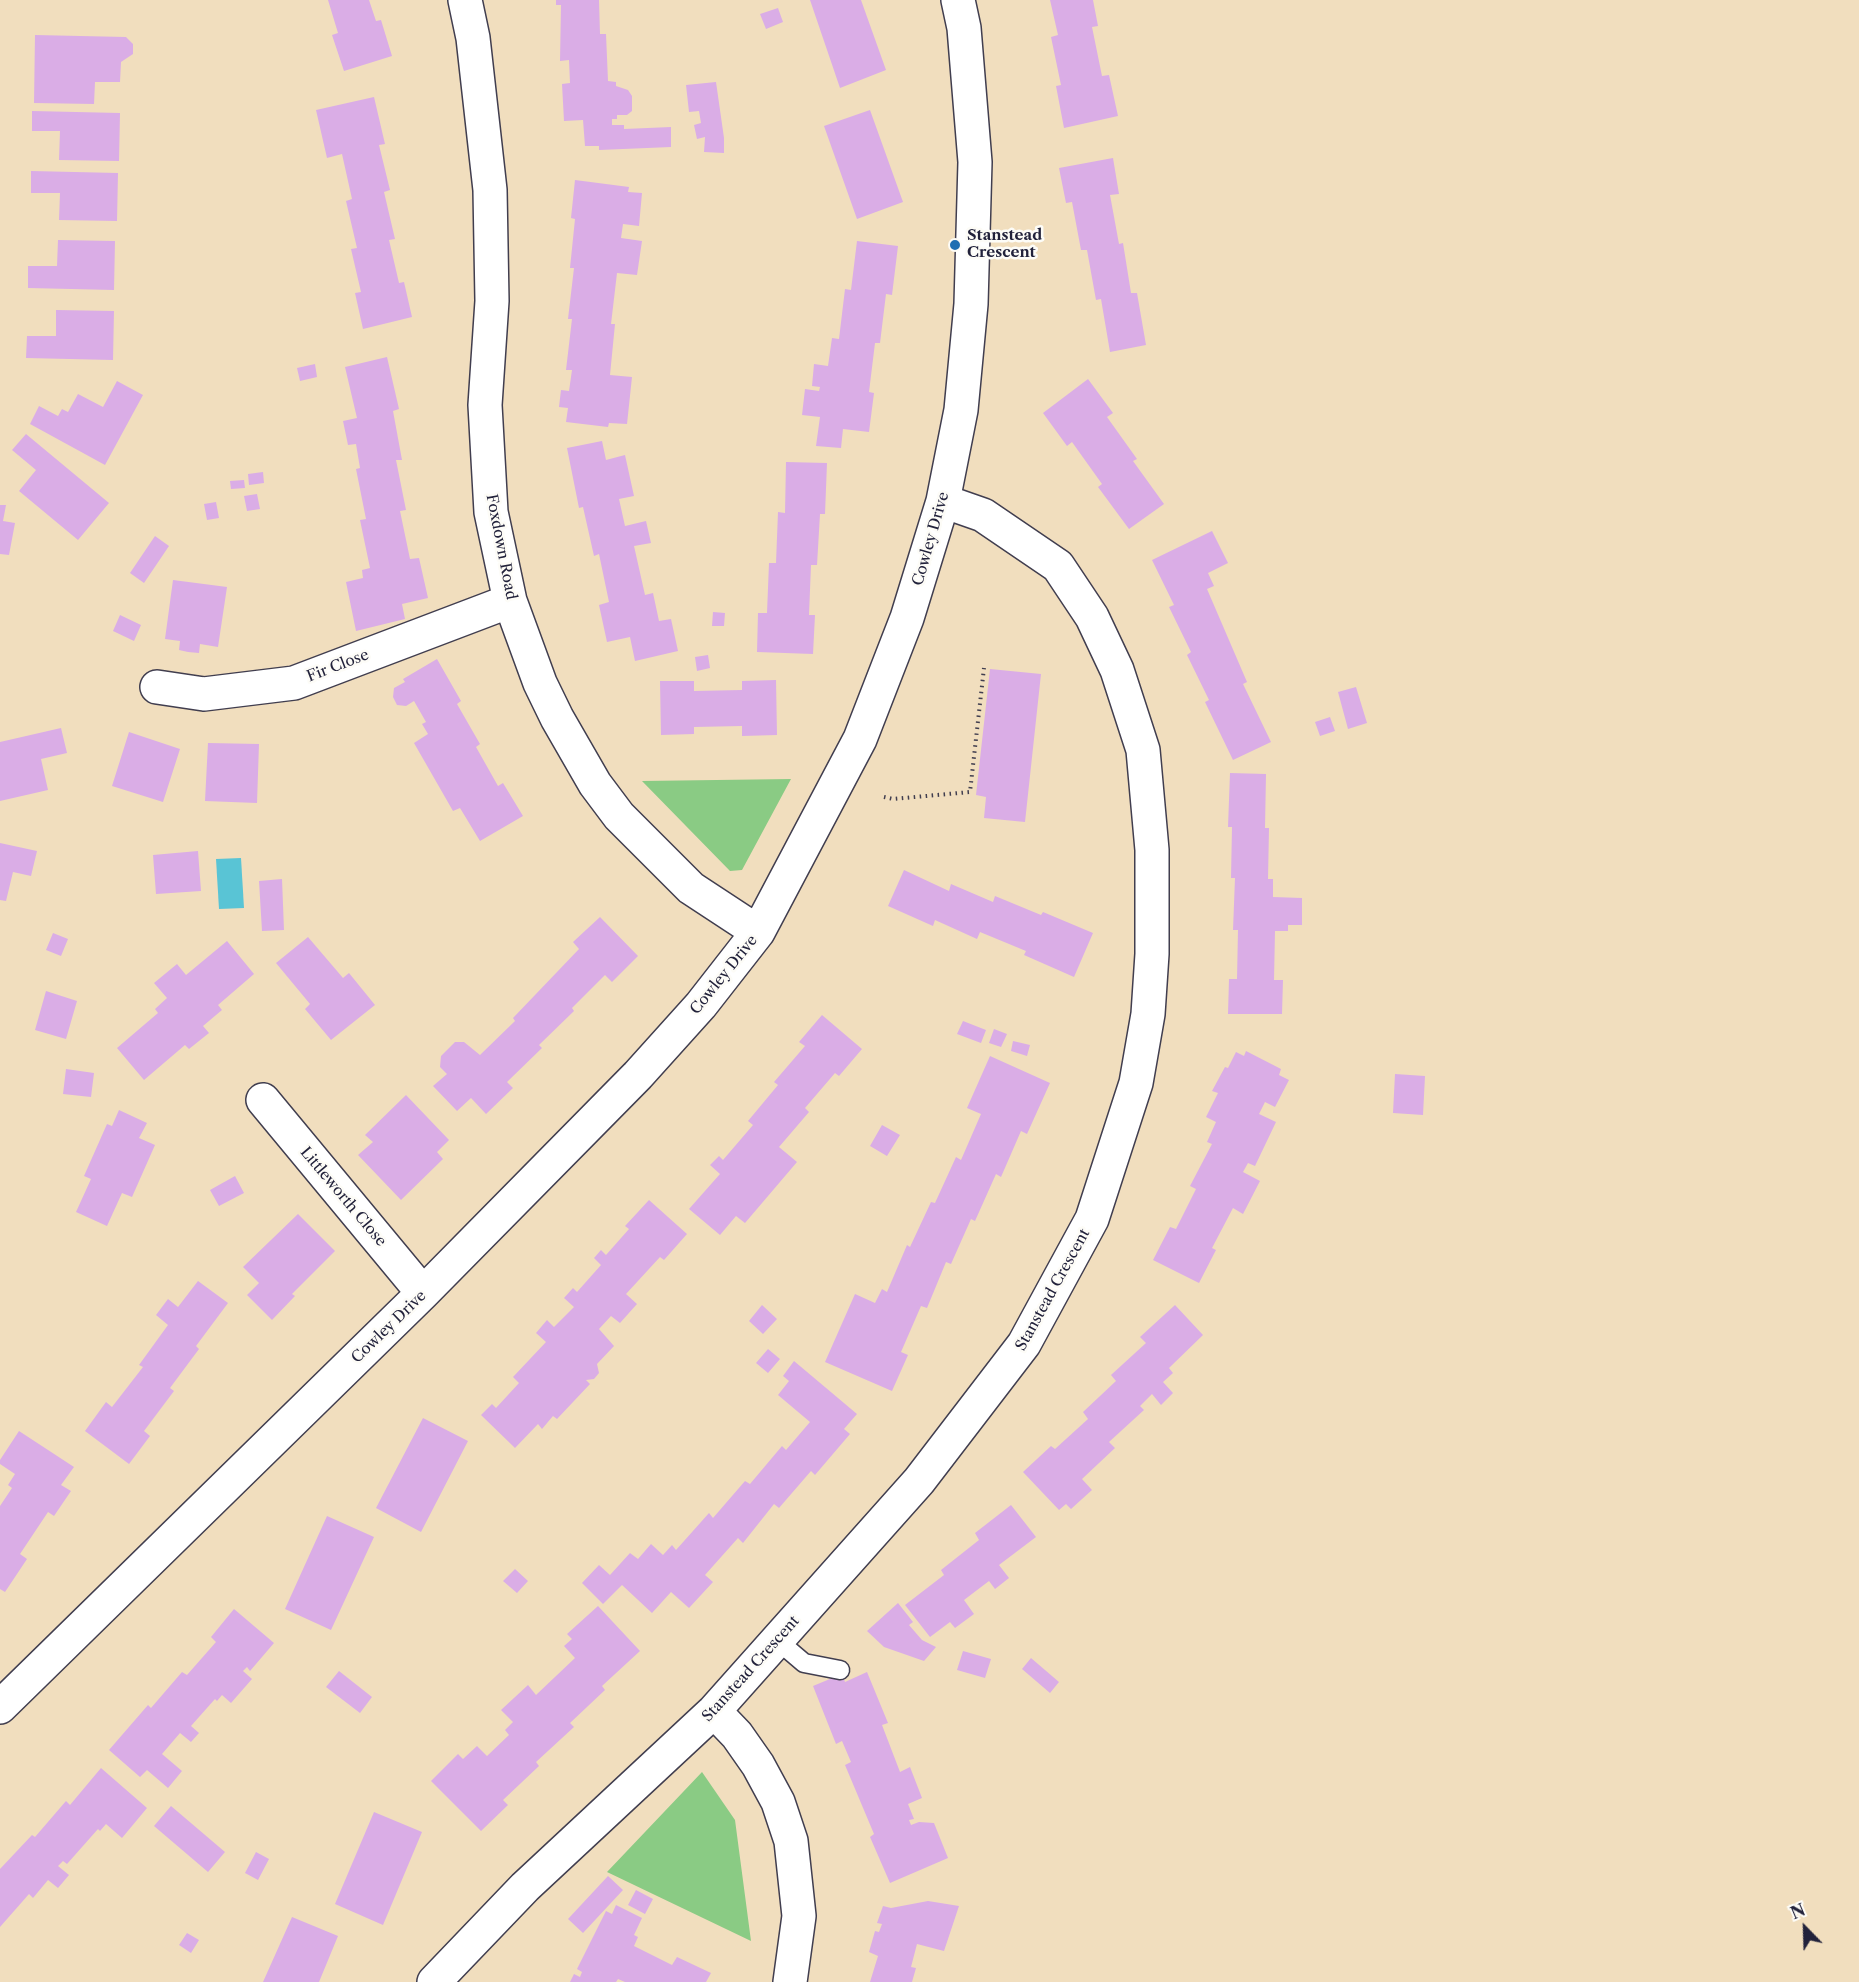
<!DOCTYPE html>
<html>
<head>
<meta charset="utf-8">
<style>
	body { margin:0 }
	#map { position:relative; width:1859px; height:1982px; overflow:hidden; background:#f1debe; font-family:"Libre Caslon Text",serif }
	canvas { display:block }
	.north { position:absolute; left:1775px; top:1898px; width:60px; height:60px; -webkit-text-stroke:4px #fdfcf7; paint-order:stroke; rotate:337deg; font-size:16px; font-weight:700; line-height:24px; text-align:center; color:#22223b }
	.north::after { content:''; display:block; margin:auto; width:21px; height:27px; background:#22223b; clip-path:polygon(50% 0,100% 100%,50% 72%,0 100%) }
</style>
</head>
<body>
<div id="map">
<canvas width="1859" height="1982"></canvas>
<div class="north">N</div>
</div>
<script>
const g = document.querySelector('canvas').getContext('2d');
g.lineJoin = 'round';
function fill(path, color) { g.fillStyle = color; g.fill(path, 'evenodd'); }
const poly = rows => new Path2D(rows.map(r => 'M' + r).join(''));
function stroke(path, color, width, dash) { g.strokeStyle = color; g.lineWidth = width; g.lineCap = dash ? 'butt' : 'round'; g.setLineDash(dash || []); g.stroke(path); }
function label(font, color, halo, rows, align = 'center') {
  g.font = font + ' "Libre Caslon Text",serif'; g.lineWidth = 5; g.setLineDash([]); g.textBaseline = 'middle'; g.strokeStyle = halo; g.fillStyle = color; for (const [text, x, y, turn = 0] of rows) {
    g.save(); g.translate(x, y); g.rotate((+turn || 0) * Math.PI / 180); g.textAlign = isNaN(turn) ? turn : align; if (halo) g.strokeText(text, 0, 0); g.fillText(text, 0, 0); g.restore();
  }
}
const green = poly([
	[791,779,742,870,730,871,642,781],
	[702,1772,735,1820,751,1941,607,1872]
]);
const water = poly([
	[241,858,244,908,219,909,216,859]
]);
const building = poly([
	[328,0,369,0,376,21,381,20,392,56,344,71,332,35,338,33],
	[556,0,599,0,600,34,606,34,608,81,616,82,616,86,628,90,632,96,632,111,627,115,617,115,617,119,612,119,612,125,624,125,624,129,671,127,671,147,599,150,599,146,585,146,583,120,564,121,562,84,570,83,569,60,560,61,561,5,556,5],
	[810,0,861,0,886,70,840,88],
	[1050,0,1093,0,1098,26,1092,27,1102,76,1109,75,1118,116,1064,128,1056,86,1061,85,1051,37,1058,35],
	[778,8,783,22,766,29,760,14],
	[35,35,126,37,133,44,133,54,121,62,120,82,95,82,94,104,34,103],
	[716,82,724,138,724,153,704,152,705,137,697,139,694,125,701,123,699,111,689,112,686,85],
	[374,97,385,144,379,145,390,190,384,192,395,239,389,240,399,283,404,282,412,317,363,329,355,293,361,292,351,249,357,248,346,201,352,199,342,154,327,158,316,110],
	[870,110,903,202,857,219,824,126],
	[32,111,120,113,119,161,59,160,60,131,32,131],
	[1113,158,1119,194,1110,195,1119,244,1123,243,1131,293,1137,293,1146,345,1110,352,1101,299,1096,300,1087,250,1081,250,1072,202,1066,203,1059,168],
	[31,171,118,173,117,221,59,220,60,193,31,193],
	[575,180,629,187,628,192,642,193,639,226,623,224,621,238,642,241,637,275,617,273,611,324,615,324,610,375,632,377,627,424,609,423,608,427,566,422,568,408,559,407,561,390,569,391,572,370,566,370,572,319,568,319,574,268,570,268,575,219,571,218],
	[58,240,115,241,114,290,28,288,28,266,57,266],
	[857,241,898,246,892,295,886,294,880,343,875,343,869,392,874,393,869,432,843,429,841,448,816,446,820,417,802,415,805,389,819,391,820,387,812,386,814,364,828,366,832,338,839,339,845,289,851,290],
	[56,310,114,311,113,360,26,358,27,336,56,336],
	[387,357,399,409,393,411,402,460,396,460,406,510,400,511,410,559,419,558,428,598,402,604,405,619,356,631,346,582,363,578,362,570,370,568,360,520,366,519,356,469,360,468,356,444,348,445,343,421,357,418,345,367],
	[315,364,317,377,300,381,297,368],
	[1088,379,1113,413,1107,417,1137,459,1133,461,1164,504,1129,529,1098,487,1102,484,1072,442,1067,446,1043,413],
	[117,381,143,395,105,465,30,424,39,406,58,416,62,409,68,412,78,394,103,407],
	[26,434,109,503,78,540,19,491,36,470,12,450],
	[602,441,606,460,625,455,634,496,619,499,625,526,646,521,651,543,634,546,645,595,653,593,659,621,671,619,678,651,635,661,630,637,607,642,599,605,609,602,599,554,594,556,583,507,579,508,567,448],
	[786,462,827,463,825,514,820,514,817,565,811,565,809,615,815,615,813,654,757,652,758,613,767,613,769,563,776,563,778,512,785,513],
	[263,472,264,483,249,485,248,474],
	[244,480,245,488,231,489,230,481],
	[257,494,260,509,247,511,244,496],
	[216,502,219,518,207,520,204,504],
	[0,505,6,505,3,521,15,523,9,555,0,554],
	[1212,531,1228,563,1208,573,1214,586,1207,589,1247,682,1243,684,1271,742,1233,760,1205,702,1209,700,1187,655,1191,652,1169,607,1174,605,1152,560],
	[155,536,169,546,144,583,130,573],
	[173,580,227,587,218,647,200,644,199,653,188,652,179,650,180,641,165,639],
	[713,612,725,613,724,626,712,626],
	[120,615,141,625,134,641,113,631],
	[708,655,710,668,697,671,695,657],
	[437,659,461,701,457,704,480,744,476,747,498,786,503,783,523,816,480,841,460,808,453,811,414,743,428,734,422,724,426,722,414,701,406,706,397,705,393,697,394,688,405,682,403,679],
	[990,669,1041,674,1025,822,984,818,986,797,976,795],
	[776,680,777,735,742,736,742,726,694,727,694,734,661,735,660,681,694,681,694,691,742,690,742,681],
	[1356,687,1367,723,1348,729,1338,692],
	[1330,717,1335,731,1320,736,1315,722],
	[61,728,67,753,41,759,48,790,0,801,0,742],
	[129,732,180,749,163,802,112,786],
	[208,743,259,744,257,803,205,801],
	[1230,773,1266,774,1265,828,1269,828,1268,879,1273,879,1273,897,1302,898,1302,925,1288,925,1288,931,1275,931,1274,980,1283,980,1282,1014,1228,1014,1229,979,1237,979,1238,930,1233,930,1235,878,1231,878,1232,827,1228,827],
	[0,843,37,851,31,876,13,872,6,901,0,900],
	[198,851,201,891,156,894,153,855],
	[904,870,949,891,951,884,993,902,995,896,1041,915,1043,912,1093,933,1074,977,1024,955,1026,951,980,932,977,939,935,920,933,926,888,906],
	[282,879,284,930,262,931,259,881],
	[600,917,638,956,612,982,605,975,572,1008,574,1011,539,1045,542,1048,507,1082,513,1088,486,1114,471,1098,457,1111,433,1086,447,1074,440,1067,441,1056,455,1042,464,1042,480,1055,515,1021,513,1018,579,949,573,942],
	[53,933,68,939,61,956,46,950],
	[308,937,343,978,349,973,375,1005,331,1040,305,1009,310,1004,276,963],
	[227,941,254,974,218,1005,222,1010,203,1026,209,1033,189,1049,185,1045,144,1080,117,1048,158,1013,155,1009,167,998,154,983,177,964,186,975],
	[46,991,77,1001,66,1039,35,1030],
	[822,1015,862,1049,839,1076,835,1073,805,1108,809,1112,779,1147,797,1162,745,1223,736,1216,720,1235,689,1209,720,1174,710,1165,719,1156,723,1160,753,1125,748,1121,778,1085,774,1082,805,1046,799,1042],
	[963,1021,986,1030,981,1043,957,1034],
	[994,1029,1007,1034,1001,1047,989,1043],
	[1013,1041,1030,1045,1027,1056,1011,1051],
	[1246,1051,1281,1069,1279,1075,1289,1080,1275,1107,1265,1102,1259,1114,1276,1122,1255,1166,1248,1163,1243,1172,1260,1181,1243,1214,1233,1208,1212,1248,1216,1250,1199,1283,1153,1260,1170,1227,1176,1229,1196,1189,1190,1186,1212,1144,1207,1142,1216,1122,1206,1117,1218,1093,1212,1091,1225,1067,1228,1068,1236,1052,1244,1056],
	[990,1056,1050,1083,1027,1134,1021,1131,1001,1177,996,1174,975,1221,971,1219,951,1264,946,1262,927,1308,921,1306,901,1352,908,1355,892,1391,825,1362,855,1294,875,1303,882,1289,887,1292,907,1245,910,1247,931,1202,935,1203,956,1157,961,1160,981,1114,967,1108],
	[66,1069,94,1073,91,1097,63,1094],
	[1395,1074,1425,1076,1423,1115,1393,1113],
	[406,1095,449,1140,437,1152,443,1159,401,1200,358,1155,373,1142,365,1135],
	[119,1110,147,1123,139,1138,155,1145,132,1197,122,1193,107,1226,76,1212,91,1179,84,1176,107,1124,112,1126],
	[882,1125,900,1135,887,1156,870,1146],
	[235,1176,244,1193,219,1206,210,1190],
	[649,1200,687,1234,664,1260,660,1257,626,1294,637,1304,620,1323,611,1316,599,1329,614,1346,597,1364,599,1373,594,1379,586,1380,590,1384,557,1419,553,1416,542,1429,538,1424,515,1448,481,1415,492,1404,496,1408,519,1383,513,1377,546,1342,536,1333,547,1320,554,1327,574,1307,564,1298,573,1288,577,1292,601,1265,594,1258,601,1250,606,1255,629,1229,625,1226],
	[298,1214,335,1251,292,1294,295,1296,272,1320,247,1295,259,1283,243,1267],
	[198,1281,228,1303,196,1346,199,1349,170,1388,174,1391,144,1431,150,1436,129,1464,85,1431,106,1402,112,1407,143,1367,139,1365,168,1325,156,1315,168,1299,178,1307],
	[762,1305,777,1319,763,1334,749,1321],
	[1175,1305,1203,1335,1169,1368,1173,1373,1163,1382,1173,1393,1161,1405,1152,1394,1140,1406,1144,1410,1109,1442,1115,1448,1082,1479,1092,1490,1071,1509,1066,1504,1059,1510,1023,1472,1051,1446,1055,1449,1088,1419,1083,1412,1116,1381,1111,1375,1146,1343,1140,1337],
	[768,1349,780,1359,768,1373,756,1363],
	[794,1361,857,1414,844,1429,850,1434,815,1475,811,1471,779,1508,774,1504,743,1543,738,1538,705,1575,713,1582,689,1608,671,1592,652,1613,622,1585,603,1604,582,1583,599,1565,610,1575,630,1553,638,1559,651,1544,663,1555,672,1545,676,1550,709,1513,713,1518,745,1481,750,1484,782,1446,786,1450,810,1422,778,1395,789,1381,783,1376],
	[423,1418,468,1441,421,1532,376,1508],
	[19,1431,74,1467,61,1485,71,1491,54,1516,48,1512,20,1554,27,1559,5,1592,0,1589,0,1506,12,1488,8,1485,15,1474,0,1464,0,1460],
	[1011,1505,1036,1537,999,1565,1009,1578,995,1589,989,1581,964,1600,974,1614,955,1628,950,1622,930,1637,905,1605,944,1575,941,1570,979,1540,975,1533],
	[327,1516,374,1537,331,1630,285,1609],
	[515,1569,528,1581,517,1593,503,1581],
	[898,1603,913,1622,909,1625,922,1640,936,1647,924,1661,884,1647,867,1631],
	[598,1606,640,1651,602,1686,605,1690,570,1723,574,1727,536,1762,539,1766,503,1800,508,1805,481,1831,431,1781,458,1754,463,1759,477,1746,487,1756,509,1735,505,1730,513,1722,501,1710,528,1685,536,1695,575,1658,564,1646,572,1639,567,1634],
	[234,1609,274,1643,250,1671,247,1667,243,1671,252,1679,231,1703,222,1695,217,1701,215,1699,191,1726,199,1733,191,1742,180,1733,162,1754,182,1771,168,1788,147,1770,140,1777,109,1750,148,1705,151,1708,182,1672,187,1675,216,1642,211,1637],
	[963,1651,991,1659,985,1678,957,1670],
	[1031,1658,1059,1682,1050,1693,1022,1669],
	[339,1671,372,1697,360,1713,326,1687],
	[867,1672,888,1723,882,1725,900,1772,910,1767,922,1798,908,1804,914,1819,909,1820,911,1825,919,1822,934,1823,948,1858,890,1883,870,1837,874,1834,845,1765,851,1762,842,1741,836,1744,813,1686,842,1674,845,1682],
	[101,1768,147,1808,122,1838,106,1824,100,1831,98,1829,67,1864,63,1861,58,1866,69,1875,58,1888,48,1880,33,1898,29,1894,0,1927,0,1869,32,1835,35,1837,66,1801,70,1805],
	[171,1806,225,1852,208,1872,154,1826],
	[374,1812,422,1832,383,1925,335,1904],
	[256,1852,269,1859,258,1880,245,1873],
	[608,1876,623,1890,583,1933,568,1919],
	[636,1890,653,1899,645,1914,628,1905],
	[928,1901,959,1906,944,1951,917,1944,911,1967,916,1968,912,1982,870,1982,878,1956,869,1952,875,1931,879,1932,882,1924,877,1923,883,1906,891,1908],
	[616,1905,642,1918,634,1935,638,1937,634,1946,672,1965,677,1957,711,1973,706,1982,625,1982,618,1979,616,1982,570,1982,574,1974,580,1977,582,1972,577,1969,606,1911,612,1914],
	[292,1917,338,1936,319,1982,263,1982],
	[187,1933,199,1940,191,1953,179,1945]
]);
const path = poly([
	[884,797,893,799,970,792,984,668]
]);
const service = poly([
	[777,1640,804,1663,840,1670]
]);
const minor = poly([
	[465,0,473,38,490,190,492,301,485,405,491,512,510,601,540,683,557,718,595,784,619,816,691,888,758,932],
	[157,687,204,694,294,683,510,601],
	[263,1100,423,1293],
	[0,1707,423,1293,638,1075,701,1005,758,932,860,739,907,618,943,501,961,410,971,304,975,162,964,28,958,0],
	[714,1711,737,1735,758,1765,778,1802,791,1841,799,1916,790,1982],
	[434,1982,525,1887,714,1711,919,1481,1024,1344,1092,1219,1136,1083,1148,1014,1152,954,1152,850,1143,750,1117,670,1092,617,1058,566,983,515,943,501]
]);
const markers = [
	[955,245,6,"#1f6fb2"]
];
const poiNames = [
	["Stanstead",967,236],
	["Crescent",967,253]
];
const streetNames = [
	["Cowley Drive",931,539,-74],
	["Foxdown Road",501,547,79],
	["Fir Close",338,666,-21],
	["Cowley Drive",724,975,-51],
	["Littleworth Close",343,1197,50],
	["Stanstead Crescent",1053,1290,-61],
	["Cowley Drive",389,1327,-44],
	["Stanstead Crescent",751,1669,-48]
];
fill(green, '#8acb84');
fill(water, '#59c4d5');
fill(building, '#daade6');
stroke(service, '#413e4f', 21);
stroke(minor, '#413e4f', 36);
stroke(path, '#413e4f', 4, [1.5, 4.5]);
stroke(service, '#fff', 18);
stroke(minor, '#fff', 33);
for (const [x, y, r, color] of markers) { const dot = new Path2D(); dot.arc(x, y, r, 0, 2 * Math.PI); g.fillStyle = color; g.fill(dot); stroke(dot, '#fdfcf7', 2); }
label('bold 15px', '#22223b', '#fdfcf7', poiNames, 'left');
label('15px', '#22223b', '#fdfcf7', streetNames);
</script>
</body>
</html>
